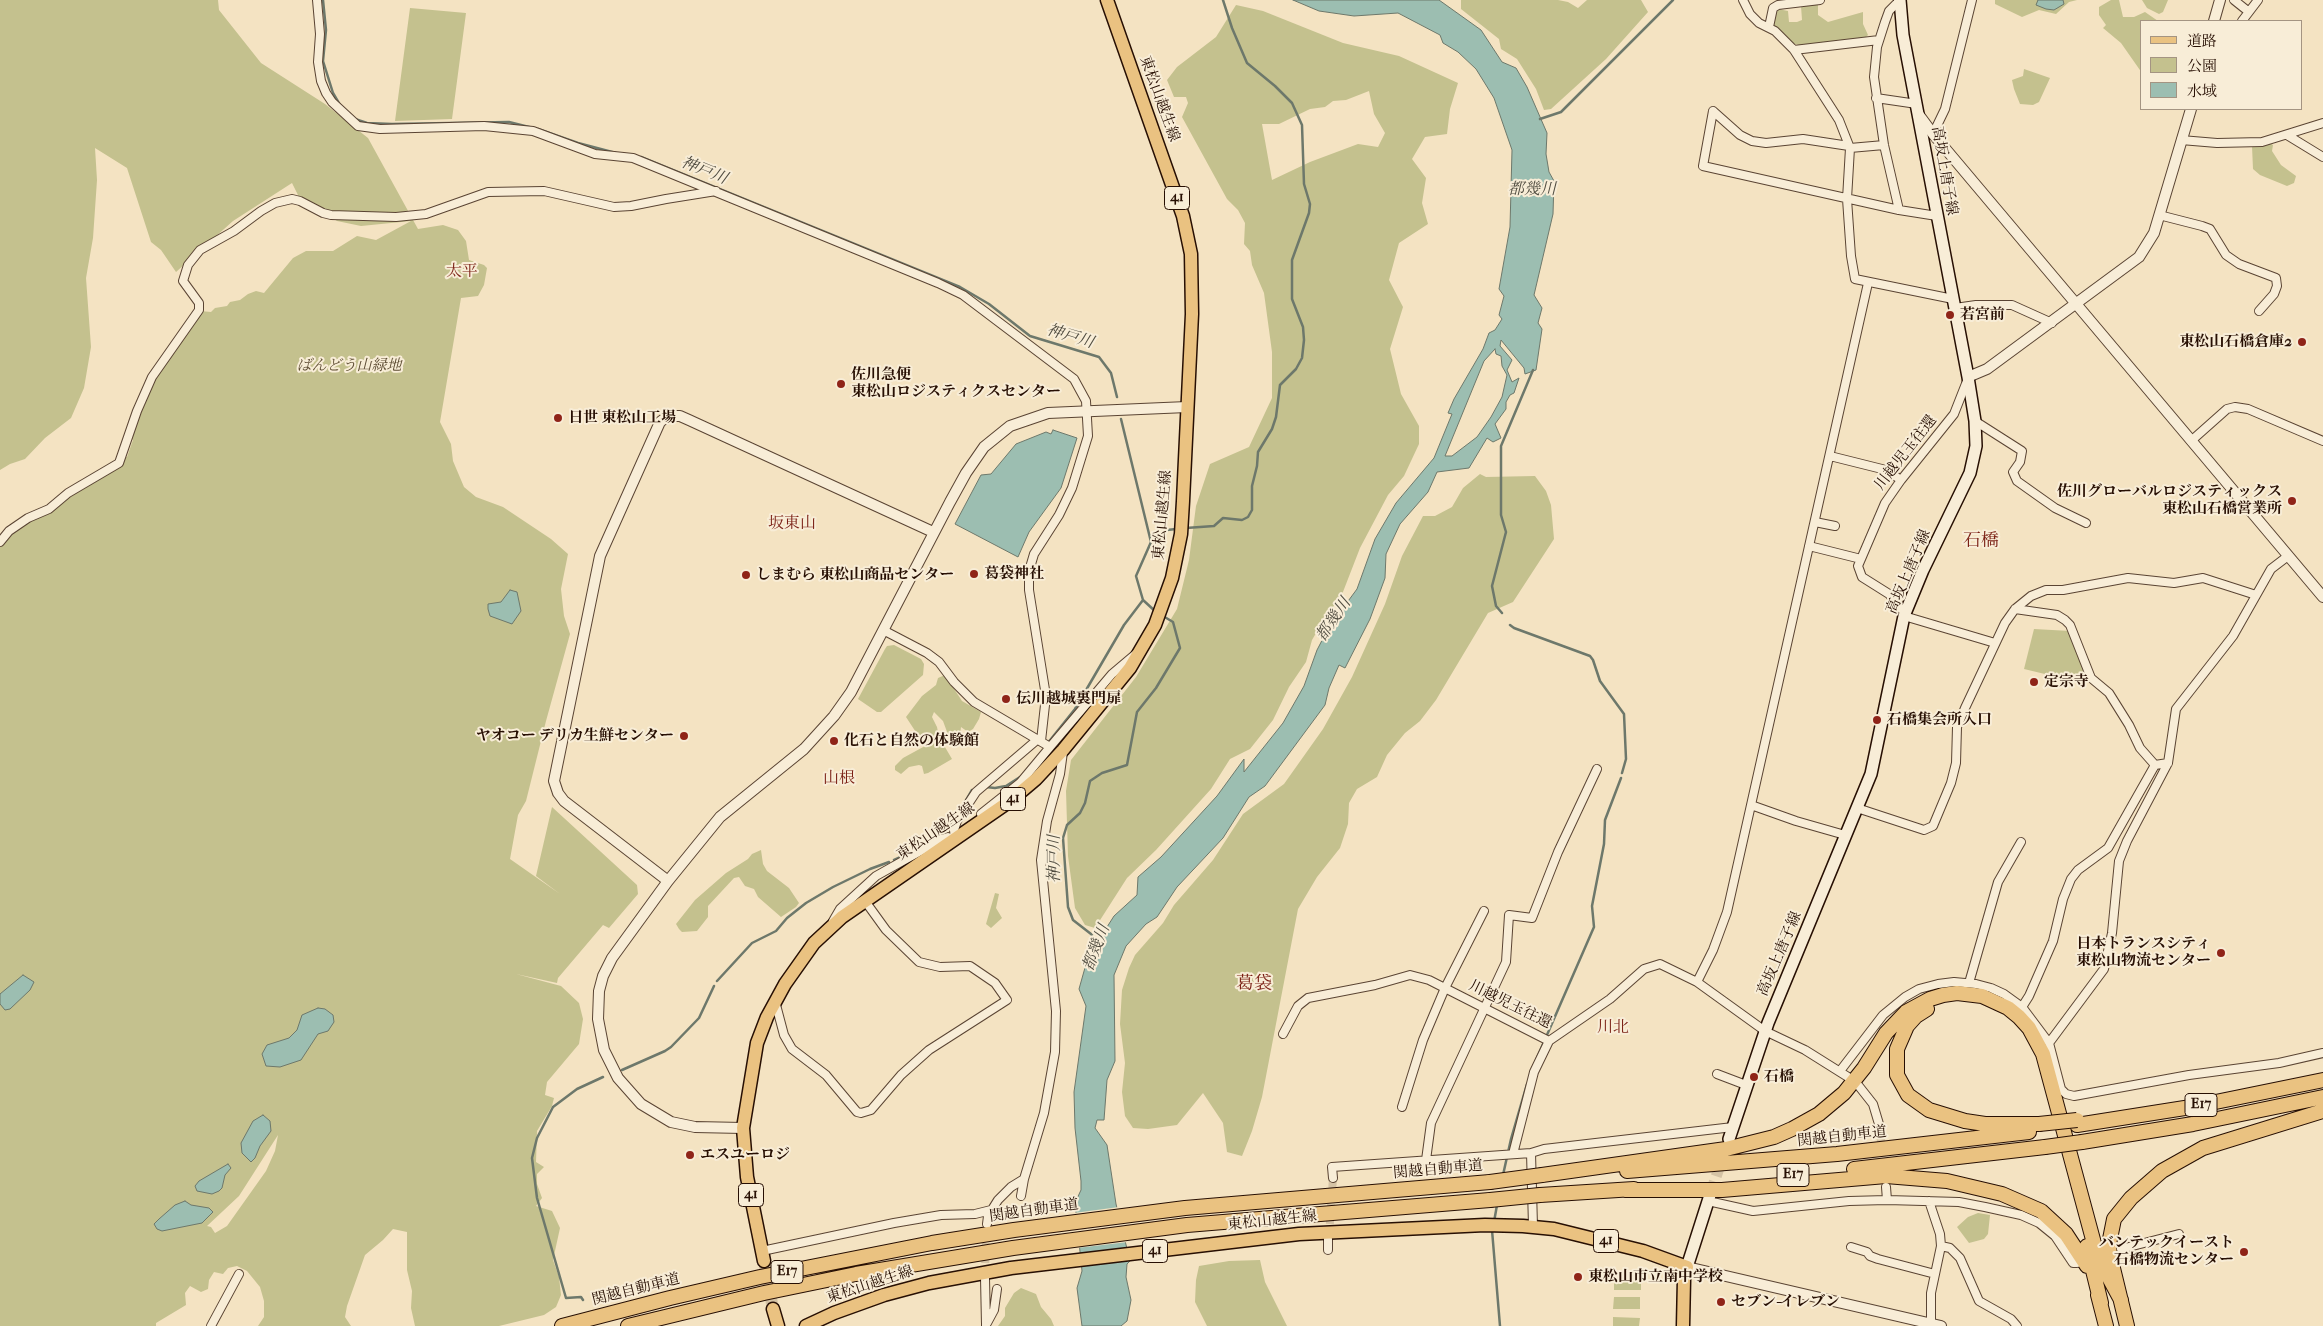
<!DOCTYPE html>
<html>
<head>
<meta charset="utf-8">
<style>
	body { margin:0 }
	#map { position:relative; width:2323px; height:1326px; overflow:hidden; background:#f4e3c2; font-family:"IM FELL French Canon","Noto Serif JP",serif }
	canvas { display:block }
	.legend { position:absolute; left:2140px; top:20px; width:162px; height:90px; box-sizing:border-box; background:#f8edd7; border:1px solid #a49482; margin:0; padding:6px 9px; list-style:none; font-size:15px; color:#270f03 }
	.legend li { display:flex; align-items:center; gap:10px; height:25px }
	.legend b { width:25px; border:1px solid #a49482 }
</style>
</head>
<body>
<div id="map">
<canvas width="2323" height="1326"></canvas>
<ul class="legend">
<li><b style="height:6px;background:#eac281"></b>道路</li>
<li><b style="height:14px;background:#c4c18e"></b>公園</li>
<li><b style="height:14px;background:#9cbeb1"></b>水域</li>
</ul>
</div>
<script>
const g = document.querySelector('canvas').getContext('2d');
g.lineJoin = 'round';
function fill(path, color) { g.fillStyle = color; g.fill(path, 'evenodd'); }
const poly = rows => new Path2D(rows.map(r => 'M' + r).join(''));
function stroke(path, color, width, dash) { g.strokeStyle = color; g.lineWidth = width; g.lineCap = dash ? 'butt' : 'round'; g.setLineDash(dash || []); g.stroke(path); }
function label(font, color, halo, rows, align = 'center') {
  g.font = font + ' "IM FELL French Canon","Noto Serif JP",serif'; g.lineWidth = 4; g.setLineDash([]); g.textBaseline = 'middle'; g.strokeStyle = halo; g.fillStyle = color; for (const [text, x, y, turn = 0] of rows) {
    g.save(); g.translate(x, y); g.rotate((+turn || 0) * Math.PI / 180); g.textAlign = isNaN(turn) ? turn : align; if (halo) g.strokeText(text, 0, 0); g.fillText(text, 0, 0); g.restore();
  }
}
const green = poly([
	[0,0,218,0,219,10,261,63,325,104,368,138,418,229,443,225,458,230,466,241,469,260,484,265,487,268,484,285,478,296,461,298,440,422,451,444,453,461,464,487,476,497,503,507,551,539,568,554,561,589,564,616,570,634,546,721,526,801,518,815,510,859,560,894,536,876,552,807,637,885,638,894,609,928,603,925,558,978,557,983,516,974,561,986,579,1003,583,1019,579,1044,547,1082,545,1095,554,1098,552,1106,537,1131,536,1162,544,1167,537,1174,537,1184,542,1198,536,1206,552,1211,560,1228,553,1260,559,1277,561,1295,556,1307,544,1315,499,1326,415,1326,411,1308,412,1291,407,1270,407,1232,393,1229,383,1240,365,1255,347,1306,345,1317,351,1326,258,1326,264,1317,264,1301,260,1287,247,1271,237,1266,228,1268,223,1274,214,1272,209,1280,208,1289,201,1292,190,1286,185,1293,186,1305,156,1323,156,1326,0,1326,0,547,15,531,66,500,124,457,127,457,133,440,130,437,138,413,148,397,154,380,200,311,211,312,215,308,227,306,230,302,240,300,248,294,256,291,264,293,293,258,306,251,333,251,357,236,376,240,411,221,361,226,337,221,299,197,292,183,233,221,176,272,161,250,151,242,127,168,95,148,97,180,93,238,86,278,91,347,84,388,71,418,45,438,25,459,10,464,0,470],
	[278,1135,275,1151,266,1171,227,1226,215,1233,211,1227,207,1226,239,1196],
	[1461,0,1558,0,1568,2,1578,8,1587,0,1641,0,1648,12,1606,59,1551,109,1544,110,1536,89,1517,59,1501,49,1499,39,1461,9],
	[1995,0,2077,0,2069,2,2056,14,2039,10,2022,17,1995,4],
	[2111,0,2119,0,2123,17,2134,17,2145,12,2158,21,2142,21,2142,73,2121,43,2103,28,2106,25,2099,15,2099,7],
	[2142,0,2168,0,2163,12,2159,14,2147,8],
	[1818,4,1818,15,1828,22,1863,12,1863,24,1868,35,1865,38,1802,46,1789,42,1781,31,1772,25,1778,9,1788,11,1789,22,1797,22,1802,20,1801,6],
	[1236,5,1263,11,1343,43,1399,56,1458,83,1450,109,1447,134,1425,137,1412,159,1426,178,1422,203,1428,224,1399,243,1389,280,1403,307,1390,349,1401,394,1419,426,1419,444,1404,476,1388,495,1360,548,1341,597,1326,616,1312,640,1306,662,1289,687,1273,720,1250,749,1230,759,1211,789,1156,850,1127,878,1095,928,1085,925,1075,908,1068,856,1066,791,1071,760,1136,677,1177,609,1189,560,1196,506,1210,464,1249,447,1272,398,1272,352,1264,293,1252,265,1250,251,1244,244,1245,223,1238,210,1227,199,1182,117,1188,103,1186,97,1174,97,1167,80,1177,67,1216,37],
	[1369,91,1374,114,1385,133,1378,147,1358,144,1310,162,1272,180,1262,124,1279,124,1310,109,1325,107,1333,101,1346,100],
	[410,8,466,13,452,119,395,121],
	[2024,69,2050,78,2039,102,2033,105,2020,104,2014,89,2012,80,2023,76],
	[2264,139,2273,145,2272,151,2281,165,2296,176,2294,183,2287,186,2260,175,2253,169,2252,146],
	[1480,474,1486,477,1535,476,1546,491,1551,505,1554,539,1513,602,1488,613,1436,700,1420,721,1405,733,1387,755,1377,777,1357,789,1349,803,1348,824,1340,848,1317,877,1298,909,1262,1097,1252,1131,1242,1156,1227,1152,1223,1123,1203,1093,1177,1125,1148,1129,1133,1128,1125,1116,1122,1092,1125,1063,1120,1024,1122,990,1129,968,1135,955,1163,923,1174,905,1213,860,1243,814,1284,784,1323,729,1352,677,1385,604,1402,556,1423,516,1435,516,1452,507,1463,488],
	[2034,629,2070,631,2089,678,2049,675,2024,669],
	[894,645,921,659,924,664,923,675,881,712,877,712,858,699,885,649,887,646],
	[945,675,962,701,981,712,979,719,973,729,968,732,961,727,960,735,950,740,943,721,934,712,932,717,937,727,939,737,952,759,928,773,924,774,922,766,919,765,909,767,901,774,895,770,895,766,903,758,925,746,906,717,922,696,936,685,938,678],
	[761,850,763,864,767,871,789,888,799,903,796,907,781,917,758,897,754,889,745,886,739,877,734,878,708,906,708,917,697,931,682,932,679,929,676,924,695,900,726,873,748,859,752,854],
	[995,893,999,894,996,908,1002,918,991,928,986,924],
	[1978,1213,1990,1215,1988,1234,1984,1239,1969,1243,1957,1227,1968,1217],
	[1260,1260,1265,1282,1287,1326,1207,1326,1195,1302,1196,1280,1199,1266,1229,1261],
	[1614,1277,1641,1278,1641,1290,1614,1290],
	[1021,1288,1036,1294,1041,1307,1051,1319,1054,1326,998,1326,1005,1316,1005,1308,1014,1293],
	[1614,1297,1640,1297,1640,1309,1613,1309],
	[1613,1317,1640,1318,1639,1326,1613,1326]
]);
const water = poly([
	[1293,0,1439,0,1481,30,1502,62,1516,68,1527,87,1547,133,1546,154,1549,172,1554,181,1553,214,1534,295,1542,308,1538,323,1542,329,1536,370,1525,374,1524,368,1501,340,1500,346,1512,360,1507,370,1512,382,1519,378,1514,393,1510,395,1506,402,1506,409,1495,424,1501,438,1493,442,1487,438,1469,468,1437,472,1428,492,1400,524,1386,554,1385,578,1370,619,1345,668,1339,665,1329,688,1325,705,1265,786,1249,797,1223,838,1177,887,1157,917,1146,924,1126,946,1114,975,1115,1061,1107,1080,1104,1120,1097,1120,1095,1128,1107,1145,1116,1204,1130,1261,1127,1264,1126,1277,1131,1300,1127,1321,1121,1326,1082,1326,1077,1288,1082,1271,1075,1203,1081,1190,1081,1181,1075,1128,1074,1092,1086,1006,1079,989,1088,957,1114,916,1137,895,1138,877,1161,857,1217,796,1244,759,1244,772,1283,723,1304,686,1317,650,1329,627,1357,589,1375,539,1396,503,1434,458,1452,414,1448,413,1454,399,1483,349,1489,333,1495,330,1502,319,1499,315,1504,296,1499,289,1510,227,1512,150,1494,98,1476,69,1458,52,1443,43,1440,35,1398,13,1354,16,1319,11,1293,0],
	[1495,349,1496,354,1501,356,1502,366,1507,375,1502,397,1491,417,1477,437,1452,456,1445,456,1484,361,1495,349],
	[2038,0,2063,0,2064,4,2054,10,2046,9,2036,5,2038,0],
	[1053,430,1077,438,1061,488,1029,532,1018,557,955,524,981,475,991,474,1016,444,1046,432,1051,434,1053,430],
	[510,590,517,592,521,611,512,624,490,616,488,609,488,604,501,602,510,590],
	[23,975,34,982,30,990,10,1009,5,1010,0,1004,0,994,23,975],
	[318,1008,325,1009,333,1015,334,1022,328,1031,318,1034,301,1060,280,1067,266,1066,262,1054,267,1045,289,1038,297,1030,302,1015,318,1008],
	[263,1115,270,1121,271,1131,260,1146,255,1158,251,1162,242,1153,241,1143,253,1121,263,1115],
	[228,1164,231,1168,225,1175,222,1188,219,1191,212,1194,197,1191,195,1186,199,1181,228,1164],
	[185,1201,191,1205,209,1208,213,1212,202,1223,162,1231,157,1229,154,1224,159,1219,175,1205,185,1201]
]);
const pier = poly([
	[1119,1207,1128,1242,1077,1248,1074,1213]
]);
const stream = poly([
	[323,0,326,30,323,61,333,93,340,105],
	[355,119,367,123,392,124,509,122,533,128],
	[1540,119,1561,112,1673,0],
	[538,129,578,143,616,153],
	[641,157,960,287,989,304,1030,336,1099,357,1111,373,1117,397],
	[1121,419,1151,542,1136,576,1143,600,1156,612],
	[1186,528,1214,526,1223,518,1242,520,1248,517,1252,510,1252,486,1257,466,1258,452,1272,429,1276,417,1280,385,1296,369,1302,358,1304,340,1303,327,1292,299,1292,260,1309,213,1310,204,1304,184,1302,125,1292,103,1275,86,1247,63,1232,28,1223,0],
	[1151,542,1167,530,1176,529],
	[1502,613,1496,606,1492,586,1506,532,1501,515,1501,446,1533,370],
	[1510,625,1514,628,1590,656,1593,660,1600,681,1624,714,1626,759,1622,773],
	[1047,744,1075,709,1124,625,1143,600],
	[986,787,995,788,1006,786,1020,777],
	[965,802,972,790],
	[932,841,949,826,954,817],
	[894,860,912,852],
	[1099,944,1091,934,1073,920,1068,907,1063,838,1067,825,1080,813,1085,803,1090,781,1102,773,1127,765,1137,712,1156,688,1180,648,1173,622,1163,616],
	[717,981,752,943,776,931,787,918,806,903,833,887,870,869,889,862],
	[1533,1067,1594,927,1592,906,1604,844,1605,820,1621,778],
	[622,1070,665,1051,671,1047,699,1018,714,986],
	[1503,1175,1511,1139,1527,1084],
	[1494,1222,1497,1205],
	[1492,1230,1500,1326],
	[583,1300,581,1297,566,1298,537,1198,532,1158,537,1138,553,1107,577,1089,603,1077]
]);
const minorTunnel = poly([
	[1879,1124,1884,1168],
	[1329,1236,1333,1178],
	[985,1275,986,1231]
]);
const secondaryTunnel = poly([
	[1711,1192,1723,1156]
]);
const primaryTunnel = poly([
	[764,1261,773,1309]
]);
const minor = poly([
	[317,0,320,34,318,62,321,81,326,93,332,102,358,126,380,129,484,126,533,131,595,154,633,158,938,283,963,295,1074,379,1086,401,1088,436,1072,488,1059,515,1034,554,1029,571,1029,590,1046,696,1041,741],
	[1743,0,1750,14,1759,23,1775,31,1794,50,1839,120,1850,148,1847,199,1851,256,1855,279,1953,299],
	[2234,0,2249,12],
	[2242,21,2258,0],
	[1769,27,1773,8,1778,5,1820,0],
	[1794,50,1879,40],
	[1876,98,1917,104],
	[1713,111,1703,166,1899,210,1937,216],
	[1713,111,1740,135,1752,141,1766,143,1803,139,1849,146],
	[1933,134,1945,109,1972,0],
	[2287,135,2323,157],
	[2181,140,2217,143,2262,142,2323,123],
	[1850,148,1884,145],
	[1899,210,1884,145,1874,77,1877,47,1885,22,1889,11,1900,0],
	[2159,215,2202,226,2210,229,2226,255,2239,264,2276,278,2277,286,2274,294,2259,311],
	[1955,308,1976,305,2012,305,2052,323],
	[1975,421,2022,451,2020,462,2013,472,2017,481,2055,508,2086,523],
	[2191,441,2227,409,2235,407,2248,409,2323,441],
	[1830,456,1886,470,1901,480],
	[1815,522,1835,526],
	[0,542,9,531,28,518,49,509,68,493,119,463,137,411,152,377,199,310,199,303,183,281,188,265,200,250,234,231,261,211,275,203,292,199,300,201,323,213,331,215,396,217,426,214,488,192,544,191,614,207,631,206,666,199,716,191],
	[1809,546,1861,559],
	[2015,609,2057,615,2065,620,2070,625,2091,678,2109,693,2129,725,2140,748,2155,765],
	[1906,611,1901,609,1889,594,1862,577,1858,566,1885,503,1901,480,1954,414,1967,381],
	[1904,616,1995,643],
	[883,630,927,653,939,662,954,682,974,702,1050,747,1112,674,1138,652],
	[1751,805,1796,821,1845,835],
	[1857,808,1924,830,1933,826,1951,783,1956,763,1957,727,1965,708,2005,623,2015,609,2031,596,2046,590,2063,590,2128,578,2174,583,2203,578,2256,595],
	[981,814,1020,783,1050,747],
	[833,921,840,909,876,876,942,839,948,837,955,839,954,830,957,821,976,792,1038,739],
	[1697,982,1713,950,1727,912,1868,283],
	[1969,983,1998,882,2021,842],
	[775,1001,784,1035,792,1049,826,1075,857,1112,861,1113,871,1110,901,1075,929,1050,1007,1000,995,983,970,966,940,967,919,962,886,930,865,901],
	[2022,1007,2029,996,2053,941,2063,899,2071,879,2078,870,2108,848,2155,765,2168,763],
	[1283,1034,1298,1006,1308,998,1375,985,1410,975,1429,980,1549,1041,1610,999,1644,969,1660,964,1697,982,1765,1031,1805,1050,1848,1077],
	[2049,1043,2104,969,2112,933,2119,861,2127,841,2168,763,2176,709,2233,636,2271,569,2288,556],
	[1840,1071,1883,1015,1905,997,1919,989,1938,984,1954,982,1976,984,1991,988,2004,994,2022,1007,2049,1043,2061,1089,2066,1094,2074,1096,2189,1075,2279,1063,2323,1053],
	[1717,1074,1746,1085],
	[1858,1085,1873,1104,1879,1124],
	[1402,1107,1423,1040,1445,988,1484,911],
	[1531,1153,1533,1226],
	[1513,1154,1534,1072,1549,1041],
	[1426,1160,1431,1123,1506,962,1509,915,1532,918,1558,852,1597,769],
	[1333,1178,1332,1167,1531,1153,1544,1149,1733,1127],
	[1886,1187,1887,1200],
	[1021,1196,1024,1179,1044,1113,1055,1052,1056,1011,1041,860,1047,821,1060,774,1063,752],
	[1708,1201,1753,1211,1849,1201,1887,1200,1959,1202,1985,1207,2021,1215,2039,1223,2055,1236,2073,1263,2077,1263],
	[1929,1201,1940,1234,1941,1246,1931,1293,1931,1326],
	[987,1224,988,1216,998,1200,1011,1187,1024,1179],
	[1941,1246,1950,1248,1960,1258,1979,1301,2011,1319,2017,1326],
	[1851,1247,1867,1252,1870,1256,1878,1259,1935,1274],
	[2121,1249,2179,1234],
	[1328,1250,1328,1239],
	[762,1251,894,1223,941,1215,975,1214,991,1210],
	[985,1278,986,1325],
	[987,1323,994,1310,997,1289],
	[211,1326,239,1274]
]);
const tertiary = poly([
	[2214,21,2220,0],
	[1919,115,1933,134,2323,597],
	[1968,377,1987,369,2139,257,2154,233,2191,109],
	[668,881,564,801,558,793,554,781,600,556,660,422,668,416,680,416,689,420,933,532],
	[743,1128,695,1127,671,1122,641,1104,618,1078,604,1050,598,1019,599,991,603,976,612,958,668,881,720,817,804,749,834,716,851,692,950,502,966,473,984,447,1010,426,1048,413,1187,407],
	[1687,1267,1941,1326]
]);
const secondary = poly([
	[1729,1139,1768,1023,1871,774,1904,616,1923,570,1970,473,1976,446,1975,421,1968,377,1903,35,1900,0],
	[1687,1267,1711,1192]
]);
const primary = poly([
	[764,1261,747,1177,743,1128,757,1043,767,1017,785,984,814,943,842,917,1010,801,1036,779,1063,750,1130,668,1155,625,1172,578,1181,534,1183,501,1192,314,1191,254,1183,216,1107,0],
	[773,1309,778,1326],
	[806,1326,834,1313,884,1295,929,1283,1011,1268,1299,1234,1485,1225,1523,1226,1554,1229,1643,1251,1687,1267,1684,1279,1683,1326]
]);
const motorway = poly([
	[1927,1009,1916,1016,1907,1026,1897,1049,1897,1075,1908,1095,1929,1110,1965,1121,1985,1124,2039,1124],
	[2077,1125,2191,1107,2323,1080],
	[2082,1142,2193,1124,2323,1097],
	[1854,1169,2045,1147],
	[1627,1171,1837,1154,2029,1132],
	[1542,1175,1726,1149,1774,1137,1792,1129,1819,1114,1844,1093,1864,1068,1886,1033,1906,1012,1930,999,1943,995,1957,993,1982,996,2008,1008,2019,1017,2029,1028,2043,1054,2095,1247,2101,1263,2121,1300],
	[1625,1190,1722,1190,1886,1176,1947,1181,2002,1194,2041,1211,2066,1234,2087,1266],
	[1540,1195,1634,1189],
	[2087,1246,2101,1303],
	[2098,1295,2106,1326],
	[562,1326,670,1298,760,1277,932,1243,1014,1230,1185,1208,1490,1182],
	[628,1326,764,1293,856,1274,1013,1248,1187,1225,1490,1200],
	[2127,1326,2110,1256,2109,1244,2114,1219,2131,1198,2162,1171,2203,1148,2323,1111]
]);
const motorwayBridge = poly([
	[2039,1124,2077,1120],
	[2045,1147,2082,1142],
	[1490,1182,1542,1175],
	[1490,1200,1540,1195]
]);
const markers = [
	[1950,315,5,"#8f2418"],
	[2302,342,5,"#8f2418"],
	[841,384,5,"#8f2418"],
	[558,418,5,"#8f2418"],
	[2292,501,5,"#8f2418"],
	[974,574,5,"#8f2418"],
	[746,575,5,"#8f2418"],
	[2034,682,5,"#8f2418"],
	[1006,699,5,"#8f2418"],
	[1877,720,5,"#8f2418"],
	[684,736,5,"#8f2418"],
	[834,741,5,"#8f2418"],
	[2221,953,5,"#8f2418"],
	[1754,1077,5,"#8f2418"],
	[690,1155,5,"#8f2418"],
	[2244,1252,5,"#8f2418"],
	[1578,1277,5,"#8f2418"],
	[1721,1302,5,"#8f2418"]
];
const shields = [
	[1177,198,25],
	[1013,799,25],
	[2201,1105,32],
	[1793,1175,32],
	[751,1195,25],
	[1606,1241,25],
	[1155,1251,25],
	[787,1272,32]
];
const shieldNames = [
	["41",1177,198],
	["41",1013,799],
	["E17",2201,1105],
	["E17",1793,1175],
	["41",751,1195],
	["41",1606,1241],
	["41",1155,1251],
	["E17",787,1272]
];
const streetNames = [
	["東松山越生線",1159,99,70],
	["高坂上唐子線",1944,171,80],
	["川越児玉往還",1906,453,-52],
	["東松山越生線",1163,515,-85],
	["高坂上唐子線",1909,572,-67],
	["東松山越生線",936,832,-34],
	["高坂上唐子線",1780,954,-67],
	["川越児玉往還",1510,1005,26],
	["関越自動車道",1842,1137,-6],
	["関越自動車道",1438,1170,-5],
	["関越自動車道",1034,1211,-8],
	["東松山越生線",1272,1221,-6],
	["東松山越生線",870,1285,-18],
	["関越自動車道",636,1290,-14]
];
const poiNames = [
	["若宮前",1960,315],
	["東松山石橋倉庫2",2292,342,"right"],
	["佐川急便",851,375],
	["東松山ロジスティクスセンター",851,392],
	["日世 東松山工場",568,418],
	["佐川グローバルロジスティックス",2282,492,"right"],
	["東松山石橋営業所",2282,509,"right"],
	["葛袋神社",984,574],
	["しまむら 東松山商品センター",756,575],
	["定宗寺",2044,682],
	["伝川越城裏門扉",1016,699],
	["石橋集会所入口",1887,720],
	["ヤオコー デリカ生鮮センター",674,736,"right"],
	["化石と自然の体験館",844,741],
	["日本トランスシティ",2211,944,"right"],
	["東松山物流センター",2211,961,"right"],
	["石橋",1764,1077],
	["エスユーロジ",700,1155],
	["バンテックイースト",2234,1243,"right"],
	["石橋物流センター",2234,1260,"right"],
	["東松山市立南中学校",1588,1277],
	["セブン-イレブン",1731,1302]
];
const parkNames = [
	["ばんどう山緑地",349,366]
];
const waterNames = [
	["神戸川",704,171,22],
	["都幾川",1532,190],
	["神戸川",1070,337,17],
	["都幾川",1334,620,-56],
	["神戸川",1055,859,-90],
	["都幾川",1097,948,-69]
];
const neighbourhoodNames = [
	["太平",462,272],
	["坂東山",792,524],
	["山根",839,779],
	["川北",1613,1028]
];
const quarterNames = [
	["石橋",1981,542],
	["葛袋",1254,985]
];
fill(green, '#c4c18e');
fill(water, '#9cbeb1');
stroke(water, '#6d786b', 1);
fill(pier, '#f4e3c2');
stroke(stream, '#6d786b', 2.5);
stroke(minorTunnel, '#d5c3a5', 8, [8, 4]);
stroke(secondaryTunnel, '#d5c3a5', 11, [11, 5.5]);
stroke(primaryTunnel, '#d5c3a5', 12, [12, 6]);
stroke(minor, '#5a4433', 10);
stroke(tertiary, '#5a4433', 12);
stroke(secondary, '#270f03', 14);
stroke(primary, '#270f03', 15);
stroke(motorway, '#270f03', 16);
stroke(minor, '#f8edd7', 8);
stroke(tertiary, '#f8edd7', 10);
stroke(secondary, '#f8edd7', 11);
stroke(primary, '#eac281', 12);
stroke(motorway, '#eac281', 14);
stroke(motorwayBridge, '#270f03', 16, []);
stroke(motorwayBridge, '#eac281', 14);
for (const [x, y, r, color] of markers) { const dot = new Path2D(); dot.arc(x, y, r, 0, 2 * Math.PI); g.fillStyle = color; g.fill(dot); stroke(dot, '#f8edd7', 2); }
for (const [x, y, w] of shields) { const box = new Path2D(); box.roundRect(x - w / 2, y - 11.5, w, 23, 4); g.fillStyle = '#f8edd7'; g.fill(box); stroke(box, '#270f03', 1); }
label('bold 14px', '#270f03', null, shieldNames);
label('15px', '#270f03', '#f8edd7', streetNames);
label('bold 15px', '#270f03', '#f8edd7', poiNames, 'left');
label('italic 15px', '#5e4d34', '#f8edd7', parkNames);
label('italic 16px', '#504c40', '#f8edd7', waterNames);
label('16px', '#7a1f14', '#f8edd7', neighbourhoodNames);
label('18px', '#7a1f14', '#f8edd7', quarterNames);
</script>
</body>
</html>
